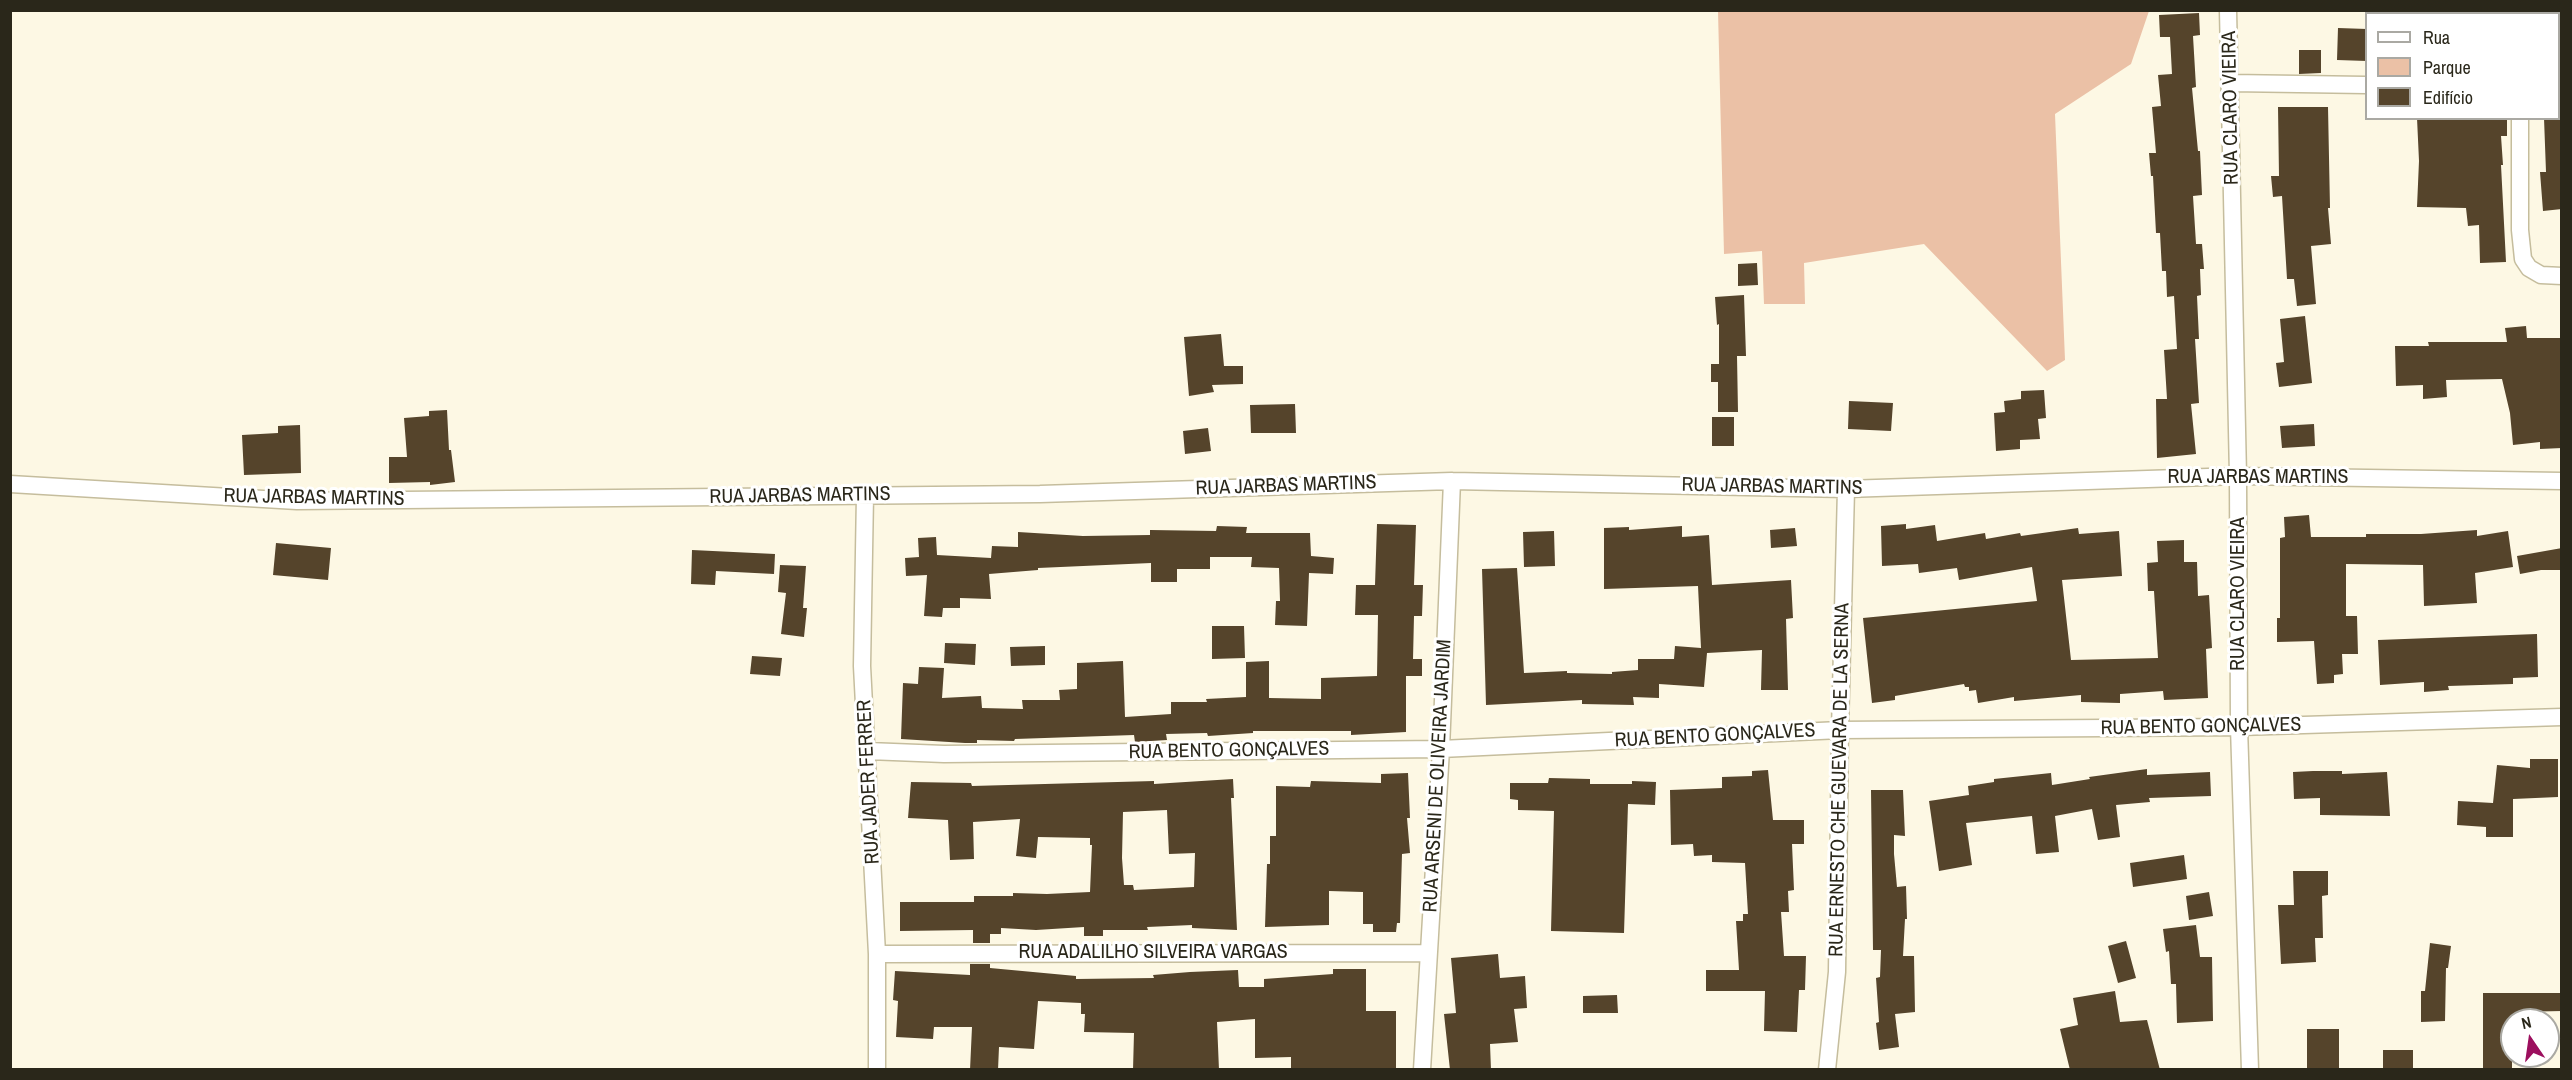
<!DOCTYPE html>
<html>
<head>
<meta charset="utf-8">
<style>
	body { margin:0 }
	#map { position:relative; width:2572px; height:1080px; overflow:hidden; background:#fdf8e4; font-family:"Archivo Narrow",sans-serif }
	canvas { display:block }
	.frame { position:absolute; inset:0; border:12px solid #2a271a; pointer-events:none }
	.legend { position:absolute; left:2365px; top:12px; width:195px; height:108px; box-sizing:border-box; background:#fff; border:2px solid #aaa9a3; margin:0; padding:8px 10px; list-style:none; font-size:18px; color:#2a271a }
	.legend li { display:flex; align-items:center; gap:12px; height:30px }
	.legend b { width:30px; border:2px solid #aaa9a3 }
	.north { position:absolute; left:2500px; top:1008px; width:60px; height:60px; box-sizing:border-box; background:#fff; border:2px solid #aaa9a3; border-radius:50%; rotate:347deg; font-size:16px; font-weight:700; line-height:24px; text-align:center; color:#2a271a }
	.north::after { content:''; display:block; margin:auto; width:21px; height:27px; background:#9c0f5e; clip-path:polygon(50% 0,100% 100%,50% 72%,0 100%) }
</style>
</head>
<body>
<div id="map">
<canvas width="2572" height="1080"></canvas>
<div class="frame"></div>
<ul class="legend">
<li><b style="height:8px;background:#fff"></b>Rua</li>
<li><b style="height:16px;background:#ebc1a6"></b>Parque</li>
<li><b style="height:16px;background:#55442b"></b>Edifício</li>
</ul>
<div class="north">N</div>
</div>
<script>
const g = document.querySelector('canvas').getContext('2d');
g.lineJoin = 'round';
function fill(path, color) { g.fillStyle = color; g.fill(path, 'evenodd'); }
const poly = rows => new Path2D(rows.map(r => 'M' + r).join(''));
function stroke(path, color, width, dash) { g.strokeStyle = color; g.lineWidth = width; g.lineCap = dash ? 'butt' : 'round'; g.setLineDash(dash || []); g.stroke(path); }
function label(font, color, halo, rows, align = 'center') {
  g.font = font + ' "Archivo Narrow",sans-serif'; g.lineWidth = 6; g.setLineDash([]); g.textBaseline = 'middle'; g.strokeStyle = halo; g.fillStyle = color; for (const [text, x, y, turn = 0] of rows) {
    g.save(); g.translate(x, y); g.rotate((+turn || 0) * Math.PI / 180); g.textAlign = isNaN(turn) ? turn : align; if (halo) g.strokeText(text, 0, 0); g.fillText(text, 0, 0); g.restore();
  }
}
const green = poly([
	[1718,11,2149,11,2131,64,2055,114,2065,360,2047,371,1924,244,1804,263,1805,304,1764,304,1762,251,1724,254]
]);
const building = poly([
	[2199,13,2200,35,2193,36,2196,87,2192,88,2198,151,2200,151,2202,195,2193,196,2196,244,2202,244,2204,269,2200,269,2201,295,2197,296,2199,339,2195,339,2199,403,2191,404,2196,454,2157,458,2156,399,2167,399,2164,350,2177,349,2174,296,2167,297,2166,271,2162,271,2160,233,2156,233,2153,176,2151,176,2149,153,2156,153,2152,107,2161,106,2158,75,2172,74,2170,37,2160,37,2159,15],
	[2338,28,2367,29,2367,61,2337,60],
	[2299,50,2321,50,2321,73,2299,74],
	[2278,107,2328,107,2330,208,2328,208,2331,244,2311,246,2316,304,2297,306,2294,279,2287,279,2282,196,2273,197,2271,176,2279,176],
	[2417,118,2507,118,2507,136,2501,136,2503,165,2501,165,2506,262,2480,263,2479,225,2468,226,2466,208,2417,207,2419,161],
	[2544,118,2562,118,2562,209,2543,211,2540,172,2546,172],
	[1757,263,1758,285,1738,286,1738,264],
	[1744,295,1746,356,1737,356,1738,412,1718,412,1718,382,1711,382,1711,364,1719,364,1719,324,1717,325,1715,297],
	[2305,316,2312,383,2279,387,2276,363,2284,362,2280,319],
	[2526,326,2527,338,2562,338,2562,448,2540,449,2540,442,2513,445,2510,413,2502,379,2446,380,2447,397,2423,399,2423,385,2396,386,2395,346,2429,346,2428,342,2507,342,2505,328],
	[1221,334,1224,366,1243,366,1243,384,1212,385,1214,392,1189,396,1184,337],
	[2044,390,2046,418,2038,419,2040,439,2020,440,2020,449,1996,451,1994,413,2005,412,2004,401,2021,399,2021,391],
	[1849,401,1893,403,1891,431,1848,429],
	[1295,404,1296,433,1251,433,1250,405],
	[447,410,449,450,451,450,455,482,430,485,430,482,389,483,389,457,407,457,404,418,429,416,429,411],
	[1712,417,1734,417,1734,446,1712,446],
	[2314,424,2315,446,2282,448,2280,426],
	[300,425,301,473,244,475,242,435,278,433,278,426],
	[1208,428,1211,451,1185,454,1183,431],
	[2309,515,2311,537,2366,537,2366,534,2421,534,2477,530,2477,536,2508,531,2513,567,2475,573,2477,603,2424,606,2423,565,2346,564,2346,616,2357,616,2358,654,2342,654,2343,674,2334,675,2334,683,2317,684,2314,641,2277,642,2277,618,2280,618,2280,538,2285,537,2284,517],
	[1377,524,1416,525,1414,585,1423,585,1422,616,1414,616,1413,659,1422,659,1422,676,1406,676,1406,732,1351,735,1351,731,1253,731,1253,733,1208,736,1207,733,1166,734,1167,740,1135,742,1134,735,1015,739,1014,741,977,740,977,743,965,743,901,739,903,683,918,684,919,667,944,668,942,698,981,696,982,708,1023,709,1022,700,1060,700,1059,690,1077,689,1077,663,1123,661,1125,717,1171,714,1171,702,1207,702,1206,699,1246,697,1246,662,1269,661,1269,698,1321,699,1321,678,1377,676,1378,615,1355,615,1356,585,1375,585],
	[1906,524,1906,529,1935,525,1937,541,1985,533,1986,539,2020,533,2021,536,2078,528,2079,534,2119,531,2122,576,2062,580,2071,660,2158,658,2154,591,2148,591,2147,563,2158,562,2157,541,2184,540,2184,562,2197,562,2198,596,2209,595,2212,648,2206,649,2208,698,2164,700,2163,691,2120,694,2120,703,2081,702,2081,695,2014,701,2014,697,1978,703,1976,690,1969,691,1969,687,1965,687,1964,684,1895,696,1895,700,1872,703,1863,618,2037,601,2032,567,1959,580,1957,568,1919,573,1918,564,1882,566,1881,526],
	[1217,526,1247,527,1246,533,1310,533,1311,556,1334,558,1333,574,1309,573,1307,626,1275,625,1276,601,1280,601,1279,568,1251,567,1252,557,1210,557,1210,569,1177,569,1177,582,1151,582,1151,563,1038,568,1038,570,989,574,991,599,960,598,960,608,943,608,942,617,924,616,927,575,906,576,905,558,919,557,918,538,936,537,937,555,991,558,992,546,1018,547,1018,532,1083,536,1150,535,1150,530,1216,531],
	[1682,526,1682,537,1709,535,1712,585,1791,580,1793,618,1786,619,1788,690,1761,690,1762,650,1707,653,1704,687,1659,684,1659,698,1633,697,1634,705,1582,704,1582,700,1486,705,1482,569,1517,568,1524,673,1567,671,1567,673,1612,674,1612,672,1638,670,1638,659,1674,659,1675,646,1701,648,1698,586,1604,589,1604,528,1629,527,1629,530],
	[1795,528,1797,546,1771,548,1770,530],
	[1554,531,1555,566,1524,567,1523,532],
	[276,543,331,548,328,580,273,575],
	[2562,548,2562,570,2541,570,2520,574,2517,556],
	[692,550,775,554,774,574,716,571,715,585,691,584],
	[780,565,806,566,803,608,807,608,804,637,781,634,786,593,778,592],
	[1212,626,1244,626,1245,658,1212,659],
	[2537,634,2538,677,2513,678,2513,684,2448,686,2449,690,2424,692,2424,682,2380,685,2378,640],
	[945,643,976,644,975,665,944,663],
	[1045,646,1045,665,1011,666,1010,647],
	[752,656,782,658,780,676,750,674],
	[2530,759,2558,759,2558,797,2513,799,2513,837,2486,837,2486,827,2457,825,2458,801,2493,803,2497,765,2530,768],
	[2147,769,2147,775,2210,772,2211,796,2149,798,2150,802,2116,805,2120,837,2098,840,2092,809,2055,816,2059,852,2036,854,2032,816,1966,823,1972,865,1939,871,1929,801,1969,795,1968,786,1994,782,1994,779,2051,773,2052,785,2090,779,2089,777],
	[1768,770,1773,820,1804,820,1804,844,1792,844,1794,890,1788,891,1789,912,1781,912,1784,956,1806,956,1805,990,1799,990,1797,1032,1764,1031,1765,991,1706,991,1706,970,1739,970,1736,921,1743,921,1743,914,1748,914,1745,863,1712,862,1712,855,1694,856,1693,844,1671,845,1670,790,1722,788,1722,777,1752,776,1752,771],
	[2313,771,2342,771,2342,774,2387,772,2390,816,2320,815,2320,798,2294,799,2293,772],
	[1408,773,1410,818,1407,818,1410,853,1402,854,1400,923,1397,923,1396,932,1373,932,1373,924,1363,924,1363,892,1329,891,1329,925,1265,927,1267,864,1270,864,1270,836,1276,836,1276,786,1310,787,1311,781,1381,783,1381,774],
	[1549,778,1590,779,1590,784,1632,784,1632,781,1656,782,1655,805,1628,804,1624,933,1551,931,1554,811,1518,810,1518,800,1510,799,1510,783,1548,783],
	[1233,779,1234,798,1231,798,1237,930,1192,928,1192,925,1147,927,1148,930,1103,930,1103,936,1084,936,1084,927,1036,930,1001,928,1001,934,990,934,990,943,973,943,973,930,900,931,900,902,974,902,974,896,1013,896,1013,893,1047,894,1090,892,1092,845,1090,845,1090,838,1038,837,1036,858,1016,856,1020,819,973,822,974,859,950,860,948,820,908,818,911,782,971,783,972,786,1154,781,1154,784],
	[1167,810,1169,854,1195,853,1194,887,1134,890,1133,885,1124,885,1122,858,1123,812],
	[1871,790,1903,790,1905,836,1894,835,1894,854,1897,887,1906,886,1907,919,1905,919,1903,956,1914,956,1915,1012,1895,1014,1899,1047,1879,1050,1876,1023,1879,1022,1876,978,1880,977,1881,950,1873,950],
	[2184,855,2187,879,2133,887,2130,863],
	[2293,871,2328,871,2328,895,2322,896,2323,938,2315,938,2316,962,2281,964,2278,905,2294,905],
	[2209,892,2213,916,2189,920,2186,896],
	[2196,925,2200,957,2212,957,2213,1021,2177,1023,2176,984,2171,984,2169,951,2166,952,2163,929],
	[2126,941,2136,978,2118,983,2108,946],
	[2430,943,2451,946,2448,968,2446,968,2445,1021,2421,1022,2421,991,2425,991],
	[1498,954,1500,978,1525,976,1527,1008,1514,1009,1518,1042,1490,1044,1491,1070,1450,1070,1444,1014,1456,1013,1451,958],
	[970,964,990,964,990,968,1076,976,1076,979,1154,978,1153,975,1190,972,1238,970,1239,987,1264,987,1264,979,1333,974,1333,969,1366,969,1366,1011,1396,1011,1396,1070,1291,1070,1291,1057,1255,1058,1255,1019,1217,1022,1219,1070,1133,1070,1134,1033,1084,1032,1085,1014,1081,1014,1081,1003,1038,1001,1034,1049,999,1047,998,1070,970,1070,972,1027,934,1027,933,1039,896,1037,898,1001,893,1000,895,971,970,975],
	[2115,991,2120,1022,2147,1020,2160,1070,2070,1070,2060,1029,2078,1025,2073,998],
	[2483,993,2562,993,2562,1011,2515,1012,2515,1020,2512,1020,2512,1070,2483,1070],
	[1617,995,1618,1013,1583,1013,1583,996],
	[2307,1029,2339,1029,2339,1070,2307,1070],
	[2383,1050,2413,1050,2413,1070,2383,1070]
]);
const minor = poly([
	[2228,10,2238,476,2239,727,2250,1070],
	[2522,14,2523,10],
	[2231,83,2366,85],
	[2520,118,2520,230,2523,259,2529,268,2541,275,2562,276],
	[10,484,297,501,1040,494,1452,481,1846,489,2238,476,2562,481],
	[865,495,862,666,877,954,877,1070],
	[868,751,944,754,1441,749,1840,730,2239,727,2562,717],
	[877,954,1428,953],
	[1422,1070,1441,749,1452,481],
	[1827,1070,1837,972,1840,730,1846,489]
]);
const streetNames = [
	["RUA CLARO VIEIRA",2231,108,-91],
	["RUA JARBAS MARTINS",2258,478],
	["RUA JARBAS MARTINS",1286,486,-2],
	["RUA JARBAS MARTINS",1772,487,1],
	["RUA JARBAS MARTINS",800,496,-1],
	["RUA JARBAS MARTINS",314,498,1],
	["RUA CLARO VIEIRA",2239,594,-90],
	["RUA BENTO GONÇALVES",2201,727,-1],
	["RUA BENTO GONÇALVES",1715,736,-3],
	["RUA BENTO GONÇALVES",1229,751,-1],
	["RUA ARSENI DE OLIVEIRA JARDIM",1438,776,-87],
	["RUA ERNESTO CHE GUEVARA DE LA SERNA",1840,780,-89],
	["RUA JADER FERRER",869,782,-93],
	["RUA ADALILHO SILVEIRA VARGAS",1153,953]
];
fill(green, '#ebc1a6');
fill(building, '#55442b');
stroke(minor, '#c5bd9d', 19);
stroke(minor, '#fff', 16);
label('20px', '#2a271a', '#fff', streetNames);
</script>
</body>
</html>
